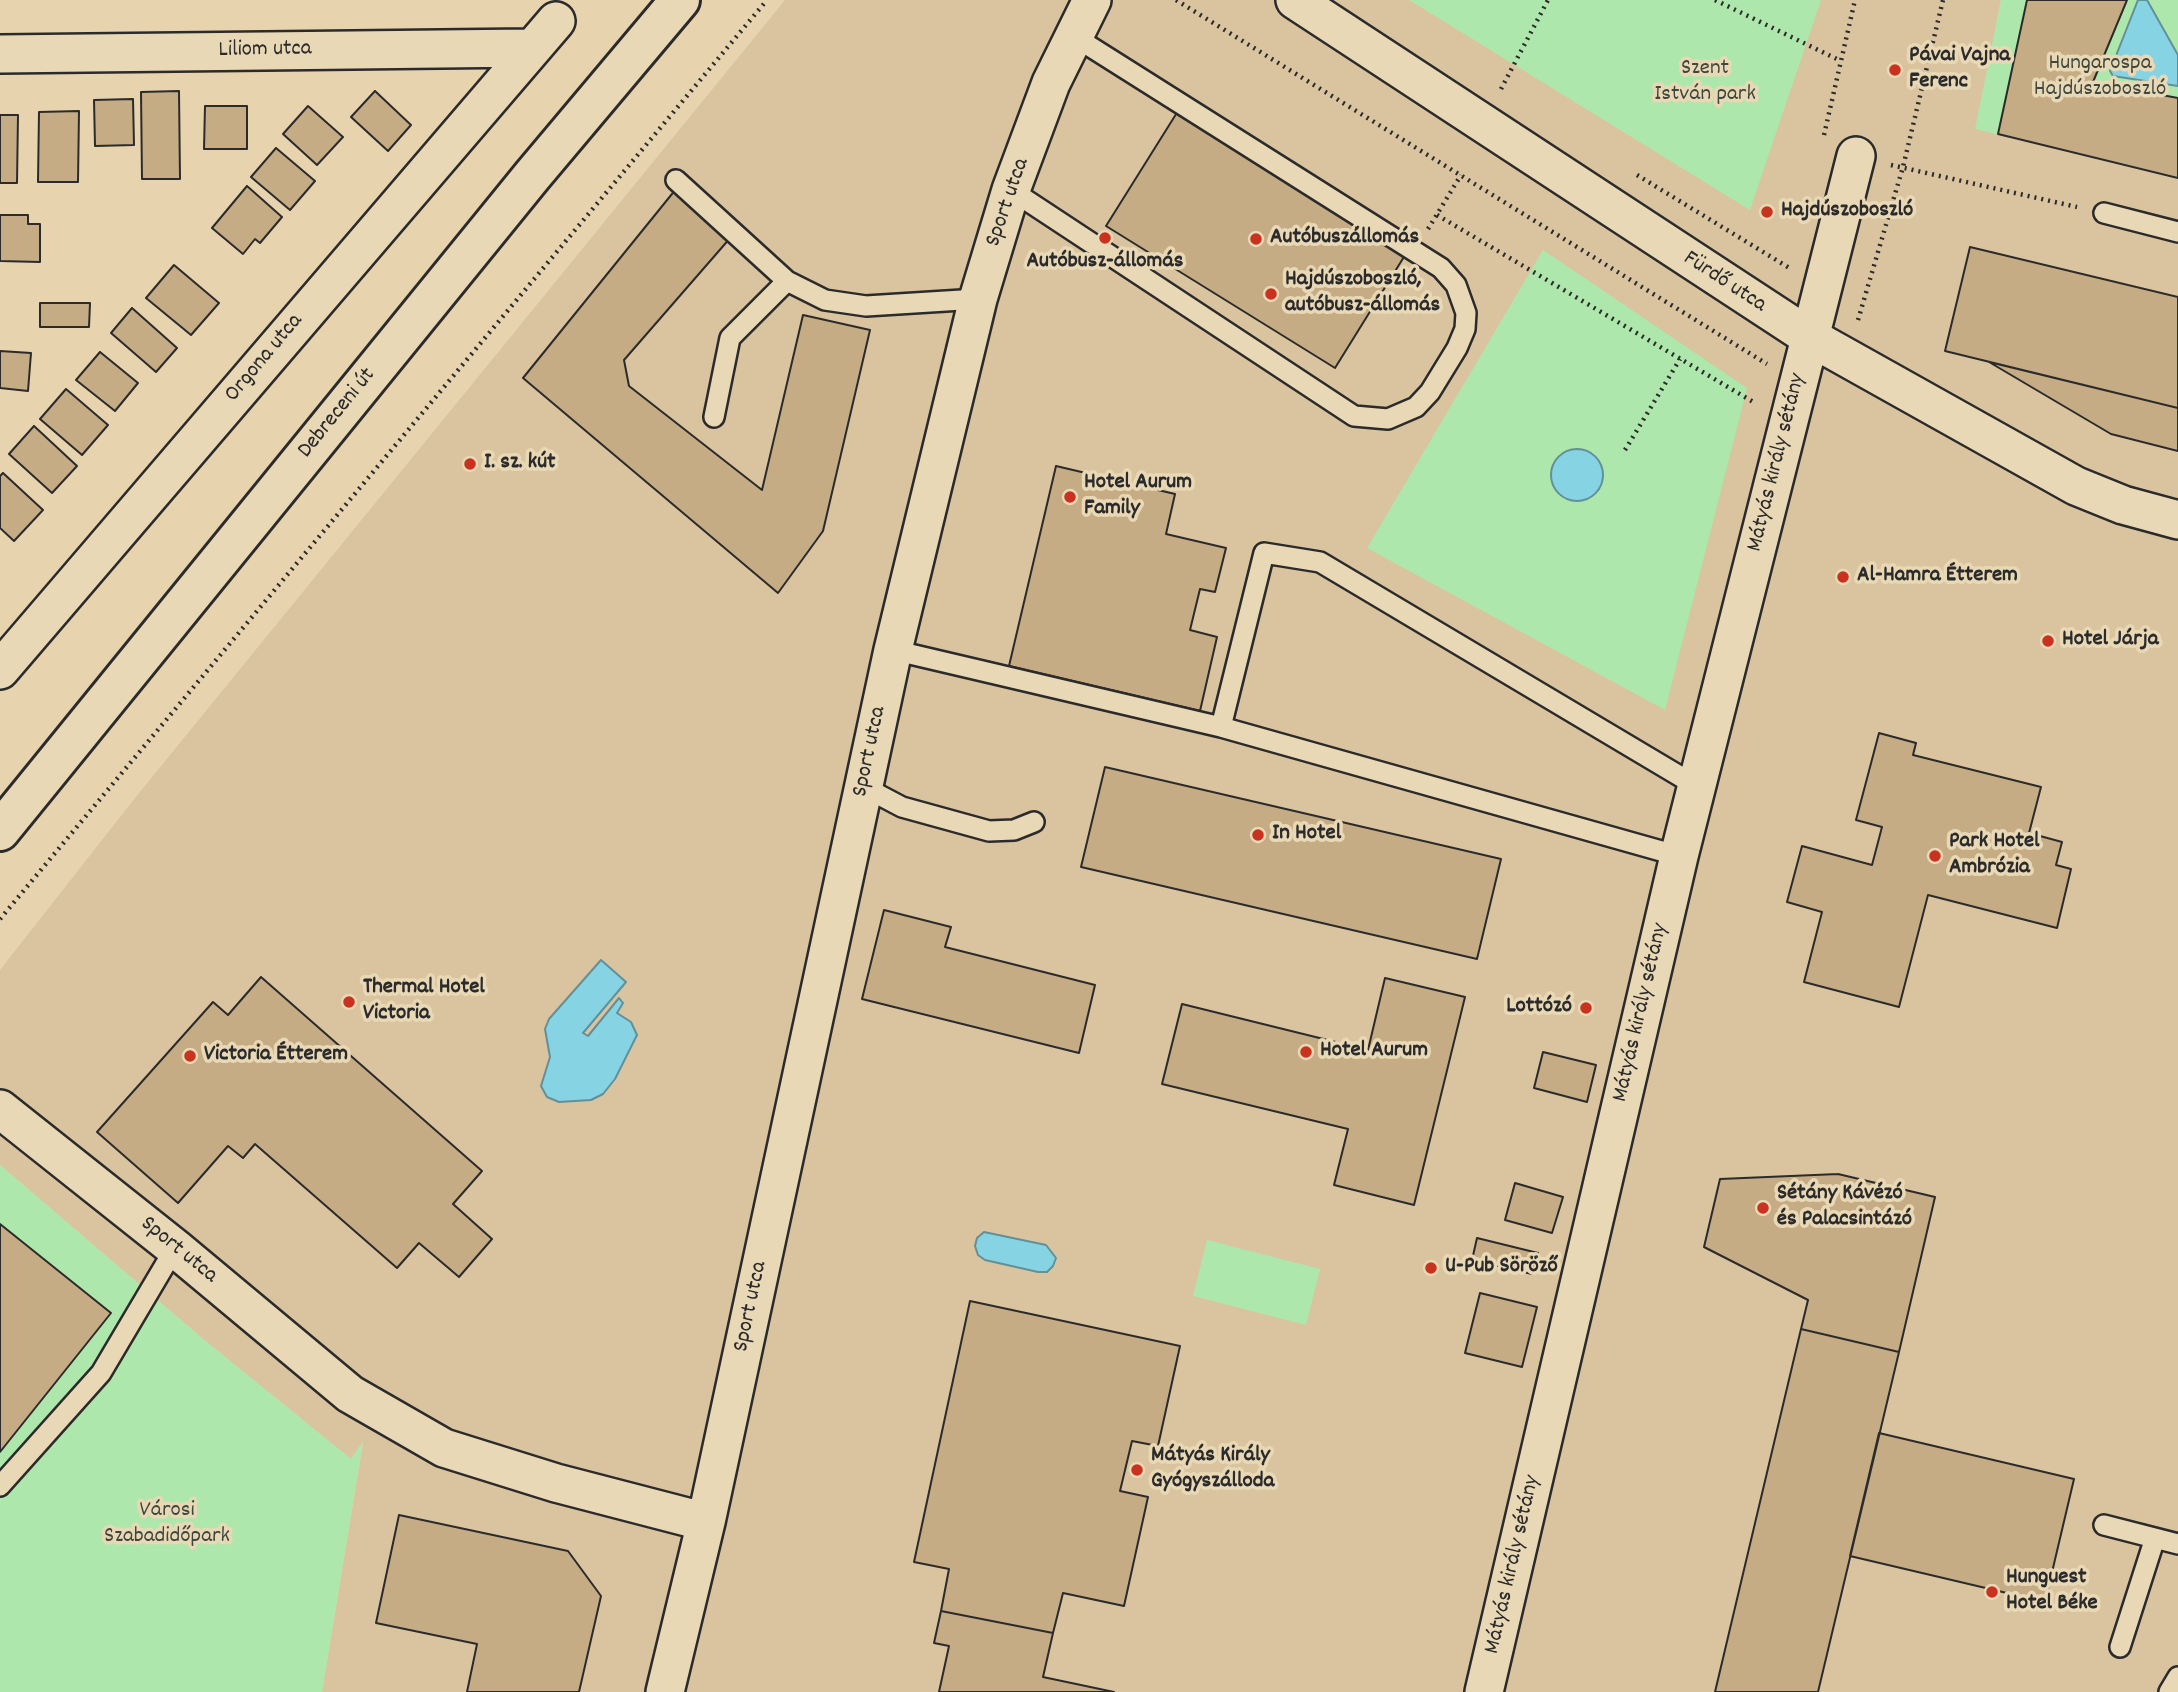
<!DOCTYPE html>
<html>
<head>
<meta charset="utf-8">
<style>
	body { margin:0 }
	canvas { display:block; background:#e7d3ae }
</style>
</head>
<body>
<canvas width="2178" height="1692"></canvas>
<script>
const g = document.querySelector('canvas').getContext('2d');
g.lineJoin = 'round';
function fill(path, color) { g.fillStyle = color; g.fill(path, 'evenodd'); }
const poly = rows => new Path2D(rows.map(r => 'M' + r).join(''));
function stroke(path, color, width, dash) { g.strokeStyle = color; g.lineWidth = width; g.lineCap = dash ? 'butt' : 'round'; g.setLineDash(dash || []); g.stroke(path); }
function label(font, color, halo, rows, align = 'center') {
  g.font = font + ' Dekko,sans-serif'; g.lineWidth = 7; g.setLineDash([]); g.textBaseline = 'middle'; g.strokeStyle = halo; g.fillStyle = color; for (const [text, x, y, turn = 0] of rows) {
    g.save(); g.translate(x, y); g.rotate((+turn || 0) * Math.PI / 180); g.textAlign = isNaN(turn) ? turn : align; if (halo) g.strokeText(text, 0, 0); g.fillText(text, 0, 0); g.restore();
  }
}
const built = poly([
	[785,0,2001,0,1976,129,2178,178,2178,1692,322,1692,363,1443,351,1459,203,1339,0,1165,0,970,135,798]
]);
const green = poly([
	[1409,0,1821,0,1750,210],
	[2001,0,2178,0,2178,178,1975,129],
	[1543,250,1747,388,1665,710,1367,548],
	[0,1165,203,1339,351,1459,363,1441,322,1692,0,1692],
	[1207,1240,1320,1269,1306,1325,1193,1296]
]);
const water = poly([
	[2138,0,2147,0,2178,55,2178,86,2113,76,2110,71,2138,0],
	'1551 475a26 26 0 1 1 52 0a26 26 0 1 1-52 0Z',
	[601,960,626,982,583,1033,588,1036,619,998,623,1003,617,1013,631,1022,637,1035,615,1079,603,1094,591,1100,559,1102,547,1097,541,1086,550,1057,545,1029,549,1019,601,960],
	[984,1232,1046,1245,1056,1258,1053,1266,1047,1272,1038,1272,985,1260,978,1255,975,1246,977,1238,984,1232]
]);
const building = poly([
	[2027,0,2127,0,2093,82,2178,98,2178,178,1998,134,2027,0],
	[179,91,180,179,142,179,141,92,179,91],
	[375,91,411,125,388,151,351,117,375,91],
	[133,99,134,145,95,146,94,100,133,99],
	[205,106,247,106,247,149,204,149,205,106],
	[308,106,343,137,317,165,283,134,308,106],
	[79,111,78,182,38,182,39,112,79,111],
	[1178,111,1407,252,1335,368,1106,226,1178,111],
	[0,115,18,115,17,183,0,183,0,115],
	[276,148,315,181,290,210,251,177,276,148],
	[247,186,282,217,260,243,255,239,243,254,212,228,247,186],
	[676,189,731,237,624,360,629,386,762,490,803,315,870,330,823,531,778,593,523,378,676,189],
	[0,215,28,215,28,224,40,224,40,262,0,261,0,215],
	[1970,247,2178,297,2178,408,1945,351,1970,247],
	[174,265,219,303,191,335,146,298,174,265],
	[40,303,90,303,89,327,40,327,40,303],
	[132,308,177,348,156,372,111,333,132,308],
	[0,351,31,353,28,391,0,388,0,351],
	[100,352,138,383,115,411,76,380,100,352],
	[1989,362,2178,408,2178,451,2111,434,1989,362],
	[66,389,108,425,82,455,40,419,66,389],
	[34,426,77,466,52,493,9,454,34,426],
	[1056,466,1175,494,1166,534,1226,548,1215,592,1200,589,1190,630,1217,637,1200,711,1009,666,1056,466],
	[3,473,43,510,14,541,0,528,0,476,3,473],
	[1879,733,1916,743,1913,755,2041,787,2029,833,2062,842,2056,865,2071,869,2057,928,1928,895,1899,1007,1804,982,1822,912,1787,902,1802,846,1872,865,1882,827,1856,820,1879,733],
	[1105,767,1501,859,1477,959,1081,867,1105,767],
	[884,910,951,927,945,947,1095,985,1079,1053,862,999,884,910],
	[261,977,482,1171,453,1204,492,1239,459,1277,419,1243,397,1268,255,1144,243,1158,228,1146,178,1203,97,1132,213,1002,228,1015,261,977],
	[1385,978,1465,997,1414,1205,1334,1185,1348,1129,1162,1084,1182,1004,1368,1050,1385,978],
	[1543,1052,1596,1065,1587,1102,1534,1088,1543,1052],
	[1838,1174,1935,1197,1899,1352,1801,1329,1808,1300,1704,1247,1720,1179,1838,1174],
	[1515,1183,1563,1197,1552,1233,1505,1220,1515,1183],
	[0,1224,111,1313,0,1452,0,1224],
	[1477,1238,1538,1253,1532,1274,1472,1260,1477,1238],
	[1480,1293,1537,1307,1522,1367,1465,1353,1480,1293],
	[970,1301,1180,1346,1158,1446,1132,1441,1120,1491,1148,1497,1124,1606,1063,1593,1053,1633,941,1611,949,1569,914,1562,970,1301],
	[1801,1329,1899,1352,1818,1692,1715,1692,1801,1329],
	[1879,1433,2074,1479,2045,1602,1850,1556,1879,1433],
	[399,1515,568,1551,601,1596,579,1692,467,1692,477,1644,376,1623,399,1515],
	[941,1611,1053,1633,1043,1677,1114,1692,939,1692,949,1646,934,1643,941,1611]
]);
const path = poly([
	[1176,0,1767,364],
	[1715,0,1841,61],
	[1501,89,1548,0],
	[1824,135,1855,0],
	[1891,165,2077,207],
	[1637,175,1791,269],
	[1437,215,1755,403],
	[1428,229,1461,175],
	[1858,320,1903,167,1943,0],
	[1625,450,1680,359],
	[0,919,767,0]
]);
const service = poly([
	[676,180,787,281,825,300,866,306,978,299],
	[1011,190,1354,416,1388,419,1416,407,1430,392,1457,348,1465,329,1466,313,1456,285,1441,268,1075,37],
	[2104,213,2178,232],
	[714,417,730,338,787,281],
	[893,650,1221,727,1264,553,1320,562,1698,787],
	[1221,727,1679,856],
	[864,787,902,807,989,831,1014,830,1034,822],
	[0,1486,101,1373,175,1248],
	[2104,1525,2178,1544],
	[2120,1647,2155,1538],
	[2169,1692,2178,1677]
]);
const minor = poly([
	[1295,0,1808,336,2076,486,2123,505,2178,520],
	[0,54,529,48],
	[0,670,556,21],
	[0,1109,175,1248,350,1394,444,1448,556,1483,706,1522],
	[665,1692,706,1522,893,650,978,299,1011,190,1051,83,1092,0],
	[1484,1692,1679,856,1856,156]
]);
const tertiary = poly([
	[0,831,532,176,680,0]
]);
const markers = [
	[1895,70,7,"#c8321e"],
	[1767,212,7,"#c8321e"],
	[1105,238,7,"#c8321e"],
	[1256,239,7,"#c8321e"],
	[1271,294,7,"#c8321e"],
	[470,464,7,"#c8321e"],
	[1070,497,7,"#c8321e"],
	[1843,577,7,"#c8321e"],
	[2048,641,7,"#c8321e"],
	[1258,835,7,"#c8321e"],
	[1935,856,7,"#c8321e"],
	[349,1002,7,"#c8321e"],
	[1586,1008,7,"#c8321e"],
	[1306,1052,7,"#c8321e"],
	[190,1056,7,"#c8321e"],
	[1763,1208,7,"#c8321e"],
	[1431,1268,7,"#c8321e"],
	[1137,1470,7,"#c8321e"],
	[1992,1592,7,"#c8321e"]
];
const streetNames = [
	["Liliom utca",265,51,-1],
	["Sport utca",1009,203,-71],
	["Fürdő utca",1724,283,33],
	["Orgona utca",265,359,-50],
	["Debreceni út",338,414,-51],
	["Mátyás király sétány",1778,463,-76],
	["Sport utca",871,752,-78],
	["Mátyás király sétány",1642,1013,-77],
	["Sport utca",178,1251,39],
	["Sport utca",752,1307,-78],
	["Mátyás király sétány",1514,1565,-77]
];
const poiNames = [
	["Pávai Vajna",1909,57],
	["Ferenc",1909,83],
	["Hajdúszoboszló",1781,212],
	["Autóbuszállomás",1270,239],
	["Autóbusz-állomás",1105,263,"center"],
	["Hajdúszoboszló,",1285,281],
	["autóbusz-állomás",1285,307],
	["I. sz. kút",484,464],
	["Hotel Aurum",1084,484],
	["Family",1084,510],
	["Al-Hamra Étterem",1857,577],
	["Hotel Járja",2062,641],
	["In Hotel",1272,835],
	["Park Hotel",1949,843],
	["Ambrózia",1949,869],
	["Thermal Hotel",363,989],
	["Victoria",363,1015],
	["Lottózó",1572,1008,"right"],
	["Hotel Aurum",1320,1052],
	["Victoria Étterem",204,1056],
	["Sétány Kávézó",1777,1195],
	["és Palacsintázó",1777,1221],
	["U-Pub Söröző",1445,1268],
	["Mátyás Király",1151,1457],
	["Gyógyszálloda",1151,1483],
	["Hunguest",2006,1579],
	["Hotel Béke",2006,1605]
];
const parkNames = [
	["Hungarospa",2100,65],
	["Hajdúszoboszló",2100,91],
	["Szent",1705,70],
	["István park",1705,96],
	["Városi",167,1512],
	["Szabadidőpark",167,1538]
];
fill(built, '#d9c49f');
fill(green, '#ade7ab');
fill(water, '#86d4e3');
stroke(water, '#629099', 2);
fill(building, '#c5ac84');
stroke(building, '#2b2b2b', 2);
stroke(service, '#2b2b2b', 24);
stroke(minor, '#2b2b2b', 42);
stroke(tertiary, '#2b2b2b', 44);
stroke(path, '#2b2b2b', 4.5, [2, 5]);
stroke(service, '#e9d8b5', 19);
stroke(minor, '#e9d8b5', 37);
stroke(tertiary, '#e9d8b5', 38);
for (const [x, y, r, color] of markers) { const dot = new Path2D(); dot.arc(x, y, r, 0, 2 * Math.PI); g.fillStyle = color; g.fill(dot); stroke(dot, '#e9d8b5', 2.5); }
label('23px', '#2b2b2b', '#e9d8b5', streetNames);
label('bold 23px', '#2b2b2b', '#e9d8b5', poiNames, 'left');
label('23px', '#3e473e', '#e9d8b5', parkNames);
</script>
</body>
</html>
